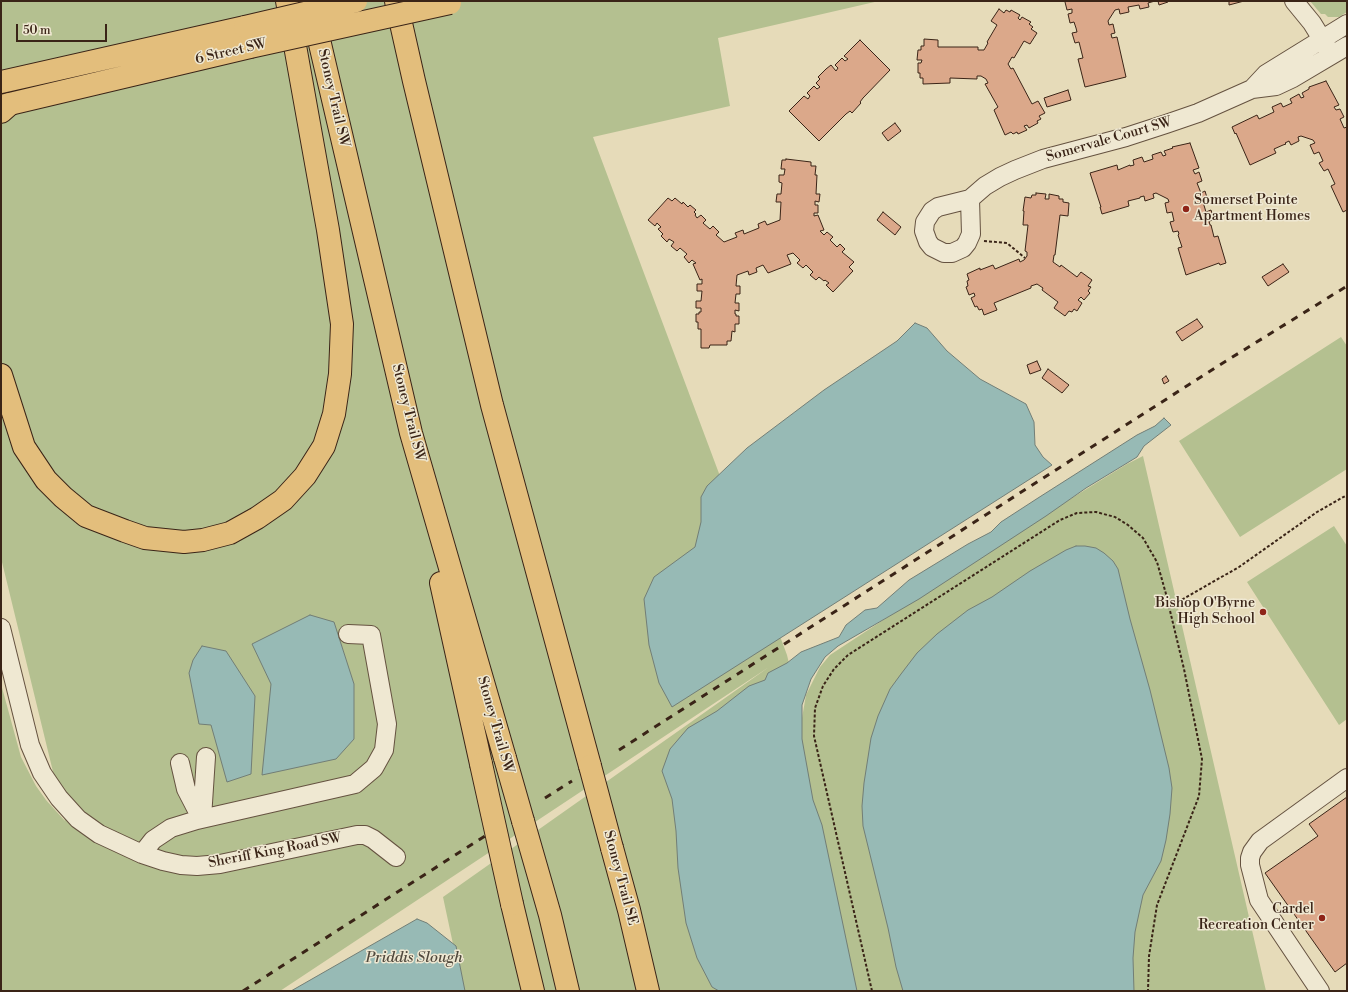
<!DOCTYPE html>
<html>
<head>
<meta charset="utf-8">
<style>
	body { margin:0 }
	#map { position:relative; width:1348px; height:992px; overflow:hidden; background:#e6dbb9; font-family:"Libre Bodoni",serif }
	canvas { display:block }
	.frame { position:absolute; inset:0; border:2px solid #3a2417; pointer-events:none }
	.scale { position:absolute; left:16px; top:24px; width:91px; height:18px; box-sizing:border-box; border:2px solid #3a2417; border-top:0; padding-left:5px; font-size:12px; line-height:14px; white-space:nowrap; color:#3a2417; -webkit-text-stroke:3px #efe8d2; paint-order:stroke }
</style>
</head>
<body>
<div id="map">
<canvas width="1348" height="992"></canvas>
<div class="frame"></div>
<div class="scale">50 m</div>
</div>
<script>
const g = document.querySelector('canvas').getContext('2d');
g.lineJoin = 'round';
function fill(path, color) { g.fillStyle = color; g.fill(path, 'evenodd'); }
const poly = rows => new Path2D(rows.map(r => 'M' + r).join(''));
function stroke(path, color, width, dash) { g.strokeStyle = color; g.lineWidth = width; g.lineCap = dash ? 'butt' : 'round'; g.setLineDash(dash || []); g.stroke(path); }
function label(font, color, halo, rows, align = 'center') {
  g.font = font + ' "Libre Bodoni",serif'; g.lineWidth = 3; g.setLineDash([]); g.textBaseline = 'middle'; g.strokeStyle = halo; g.fillStyle = color; for (const [text, x, y, turn = 0] of rows) {
    g.save(); g.translate(x, y); g.rotate((+turn || 0) * Math.PI / 180); g.textAlign = isNaN(turn) ? turn : align; if (halo) g.strokeText(text, 0, 0); g.fillText(text, 0, 0); g.restore();
  }
}
const green = poly([
	[1,1,879,1,718,38,730,106,593,137,787,655,802,718,806,695,820,667,830,655,1020,530,1127,464,1143,456,1266,991,463,991,443,897,769,667,280,991,1,991,1,684,21,757,36,786,46,800,65,821,1,558],
	[1310,1,1347,1,1347,12,1339,17,1328,17,1325,14,1321,14],
	[1341,337,1347,346,1347,469,1240,537,1179,441],
	[1334,526,1347,546,1347,719,1339,725,1247,582]
]);
const water = poly([
	[915,323,927,328,947,351,980,379,1026,404,1034,422,1035,445,1043,457,1052,465,672,707,659,683,649,645,644,599,654,577,695,547,701,522,701,497,707,486,747,448,824,390,897,341,915,323],
	[1164,418,1171,425,1144,446,1137,457,1086,488,1046,516,919,599,838,646,825,657,811,679,802,705,802,739,813,800,822,825,857,991,719,991,712,987,697,958,686,923,678,868,676,831,672,799,662,771,670,749,688,728,717,711,749,686,765,680,768,673,787,663,801,652,839,637,846,625,865,610,877,608,909,580,968,544,991,532,1001,522,1038,498,1137,435,1155,426,1164,418],
	[1076,546,1085,546,1096,548,1104,553,1113,561,1118,569,1130,619,1150,690,1169,768,1172,788,1170,814,1166,840,1161,861,1143,895,1135,932,1133,958,1134,991,903,991,896,967,888,928,863,826,862,806,864,783,871,738,878,716,890,689,901,674,917,653,937,634,968,610,992,597,1030,571,1066,550,1076,546],
	[310,615,334,622,354,684,354,739,336,759,262,775,271,684,252,644,310,615],
	[202,646,226,651,255,696,251,774,227,782,211,725,199,724,189,673,193,660,202,646],
	[417,919,427,923,456,946,465,991,291,991,417,919]
]);
const building = poly([
	[1064,1,1155,1,1148,3,1149,7,1140,9,1139,5,1128,7,1129,12,1120,14,1119,9,1115,10,1108,21,1109,25,1113,24,1115,33,1111,34,1112,38,1117,37,1126,77,1085,87,1078,59,1083,58,1079,42,1075,43,1072,33,1077,32,1076,28,1074,22,1070,23,1068,14,1072,13,1072,9,1067,10,1065,2,1064,1],
	[1158,1,1168,1,1168,2,1159,5,1158,1],
	[1229,1,1244,1,1229,5,1229,1],
	[999,9,1004,13,1006,10,1010,12,1011,10,1020,15,1018,18,1020,20,1022,17,1031,22,1029,24,1033,27,1031,29,1037,33,1030,44,1024,41,1014,58,1012,57,1008,64,1011,69,1013,68,1032,104,1038,101,1045,113,1039,116,1041,119,1037,121,1038,123,1029,128,1027,125,1024,126,1027,130,1018,134,1017,132,1013,134,1011,132,1005,135,994,110,998,107,985,84,988,83,986,79,981,76,977,76,977,79,950,78,950,83,923,84,923,78,920,78,920,73,918,73,918,63,921,63,922,60,917,60,918,50,921,50,921,46,924,46,924,39,938,40,938,47,978,47,978,50,984,50,988,43,987,42,997,25,991,21,999,9],
	[860,40,890,70,863,98,860,102,861,103,852,113,850,111,846,114,819,141,789,111,804,96,808,99,810,96,807,93,814,86,817,89,820,87,816,83,820,79,818,77,826,69,831,65,836,71,838,68,835,65,842,58,845,61,848,59,844,56,860,40],
	[1326,81,1339,105,1334,107,1336,110,1340,109,1344,117,1340,119,1344,128,1347,127,1347,210,1343,212,1331,186,1335,184,1328,169,1324,171,1319,163,1323,161,1319,152,1314,154,1310,145,1315,143,1313,140,1301,136,1298,137,1299,141,1291,145,1289,141,1285,143,1286,144,1283,145,1274,149,1276,153,1250,165,1236,133,1235,134,1232,127,1257,115,1259,119,1274,112,1272,107,1281,103,1283,107,1292,103,1290,99,1299,94,1301,98,1304,97,1302,93,1309,89,1309,87,1326,81],
	[1068,90,1071,100,1047,107,1044,98,1068,90],
	[895,123,901,131,888,141,882,133,895,123],
	[1190,143,1199,168,1193,170,1195,174,1199,172,1202,181,1197,183,1201,193,1205,191,1208,201,1203,202,1206,212,1211,210,1214,220,1209,221,1210,225,1211,225,1214,237,1218,236,1226,263,1220,265,1219,263,1186,275,1178,248,1182,247,1178,235,1179,234,1178,231,1173,232,1170,222,1174,221,1172,212,1167,213,1165,203,1169,202,1168,199,1156,193,1153,194,1154,198,1145,201,1144,196,1140,197,1140,198,1128,201,1129,206,1102,214,1100,207,1101,207,1090,173,1117,165,1118,170,1130,165,1130,166,1134,165,1133,160,1142,157,1144,162,1153,159,1152,155,1161,152,1163,156,1166,155,1164,151,1173,148,1172,147,1190,143],
	[786,159,811,162,811,166,816,166,815,175,817,175,816,194,820,194,819,202,815,201,815,205,818,205,818,213,814,213,814,216,818,215,824,230,820,231,824,235,827,232,833,237,830,240,837,247,840,244,845,249,842,252,854,262,849,267,853,271,833,292,826,285,829,283,825,280,824,281,819,277,816,280,810,275,813,272,806,265,803,268,797,263,800,260,793,253,787,255,791,264,768,273,763,265,756,268,757,272,749,275,748,271,737,275,736,286,740,286,740,294,736,294,735,303,739,303,739,311,735,310,735,314,736,314,736,316,739,316,739,324,735,324,735,332,732,331,731,341,727,341,727,345,710,345,709,348,701,348,701,329,698,329,698,322,696,322,696,314,699,314,699,312,701,312,701,308,696,308,696,301,701,301,702,291,697,291,697,284,702,284,702,279,700,280,693,264,696,263,692,260,689,263,684,257,687,254,680,248,677,251,671,246,674,242,669,239,667,242,661,236,663,234,658,229,661,227,657,223,655,226,648,220,668,198,672,201,675,198,682,204,683,202,688,207,690,205,696,210,694,212,696,214,695,215,697,218,701,215,706,220,703,223,710,229,713,226,719,232,716,235,724,242,737,237,735,233,743,230,744,234,759,228,758,224,765,221,767,225,780,220,781,202,776,202,777,194,781,194,782,183,779,182,779,175,784,175,785,169,781,169,782,160,786,160,786,159],
	[1036,193,1046,194,1045,199,1049,199,1049,194,1059,196,1059,199,1063,199,1063,202,1069,203,1068,216,1060,215,1055,255,1054,255,1053,262,1060,267,1061,265,1077,277,1081,272,1092,280,1088,286,1091,287,1088,291,1090,293,1084,300,1081,297,1078,300,1082,303,1077,311,1074,309,1072,312,1069,311,1065,316,1054,308,1058,302,1042,290,1043,288,1037,284,1031,286,1031,288,994,303,997,310,984,315,982,309,979,310,977,306,975,307,971,298,975,296,974,293,969,295,966,287,968,286,967,281,969,280,967,274,980,268,980,270,993,265,995,269,1019,259,1020,262,1024,260,1027,256,1027,252,1025,251,1028,225,1023,225,1024,211,1023,211,1025,197,1031,198,1032,195,1036,195,1036,193],
	[883,212,901,227,895,235,877,220,883,212],
	[1283,264,1289,272,1268,286,1262,277,1283,264],
	[1197,319,1203,327,1182,341,1176,332,1197,319],
	[1037,361,1041,370,1030,374,1027,365,1037,361],
	[1048,369,1069,385,1062,393,1042,378,1048,369],
	[1166,376,1169,381,1164,384,1162,379,1166,376],
	[1347,797,1347,963,1335,972,1265,873,1318,836,1309,824,1347,797]
]);
const path = poly([
	[984,241,1007,243,1025,258],
	[1169,607,1239,567,1317,512,1347,495],
	[872,991,814,736,815,708,823,686,834,669,848,655,1060,520,1077,513,1096,512,1115,517,1128,525,1143,538,1157,562,1166,594,1184,669,1202,759,1199,796,1157,905,1149,956,1148,991]
]);
const minor = poly([
	[1294,1,1312,23,1328,49],
	[1252,89,1266,74,1347,24],
	[970,199,971,234,967,243,963,248,952,253,944,253,932,247,928,242,924,231,925,222,932,211,938,207,970,199,985,186,1000,177,1015,170,1043,159,1126,137,1166,124,1198,113,1252,89,1276,86,1293,78,1347,46],
	[1,628,30,745,42,773,59,798,78,819,99,834,142,854,163,861,181,865,197,866,220,864,357,835,365,835,373,839,396,857],
	[180,763,186,789,201,818],
	[202,818,206,757],
	[142,854,153,840,171,828,197,820,355,784,374,768,384,750,387,724,371,635,348,634],
	[1320,991,1259,900,1250,865,1250,858,1252,852,1260,841,1347,778]
]);
const major = poly([
	[1,82,245,27],
	[1,106,250,47]
]);
const highway = poly([
	[396,1,414,81,492,405,590,766],
	[313,14,411,433,505,758],
	[1,112,10,104],
	[1,375,24,447,46,480,63,497,86,516,125,531,145,538,184,542,203,540,230,533,257,518,283,500,305,476,324,446,334,414,340,374,342,324,328,230,287,1],
	[441,583,481,764],
	[523,821,550,915,568,991],
	[612,848,629,910,648,991],
	[512,904,533,991]
]);
const rail = poly([
	[619,750,1218,366,1347,286],
	[545,798,572,781],
	[243,991,488,834]
]);
const majorBridge = poly([
	[245,27,356,1],
	[250,47,450,3]
]);
const highwayBridge = poly([
	[505,758,523,821],
	[481,764,512,904],
	[590,766,612,848]
]);
const markers = [
	[1186,209,4,"#8f2418"],
	[1263,612,4,"#8f2418"],
	[1322,918,4,"#8f2418"]
];
const streetNames = [
	["6 Street SW",231,52,-13],
	["Stoney Trail SW",333,98,77],
	["Somervale Court SW",1109,140,-16],
	["Stoney Trail SW",408,413,76],
	["Stoney Trail SW",495,725,74],
	["Sheriff King Road SW",275,851,-11],
	["Stoney Trail SE",620,878,75]
];
const poiNames = [
	["Somerset Pointe",1194,201,"left"],
	["Apartment Homes",1194,217,"left"],
	["Bishop O'Byrne",1255,604],
	["High School",1255,620],
	["Cardel",1314,910],
	["Recreation Center",1314,926]
];
const waterNames = [
	["Priddis Slough",414,958]
];
fill(green, '#b4c090');
fill(water, '#97bab5');
stroke(water, '#727e76', 1);
fill(building, '#dba88a');
stroke(building, '#3a2417', 1);
stroke(minor, '#655240', 20);
stroke(major, '#3a2417', 24);
stroke(highway, '#3a2417', 24);
stroke(path, '#3a2417', 2, [3, 2]);
stroke(minor, '#efe8d2', 18);
stroke(major, '#e3be7c', 22);
stroke(highway, '#e3be7c', 22);
stroke(rail, '#3a2417', 3, [7, 7]);
stroke(majorBridge, '#3a2417', 24, []);
stroke(highwayBridge, '#3a2417', 24, []);
stroke(majorBridge, '#e3be7c', 22);
stroke(highwayBridge, '#e3be7c', 22);
for (const [x, y, r, color] of markers) { const dot = new Path2D(); dot.arc(x, y, r, 0, 2 * Math.PI); g.fillStyle = color; g.fill(dot); stroke(dot, '#efe8d2', 1.5); }
label('14px', '#3a2417', '#efe8d2', streetNames);
label('14px', '#3a2417', '#efe8d2', poiNames, 'right');
label('italic 15px', '#514a3e', '#efe8d2', waterNames);
</script>
</body>
</html>
